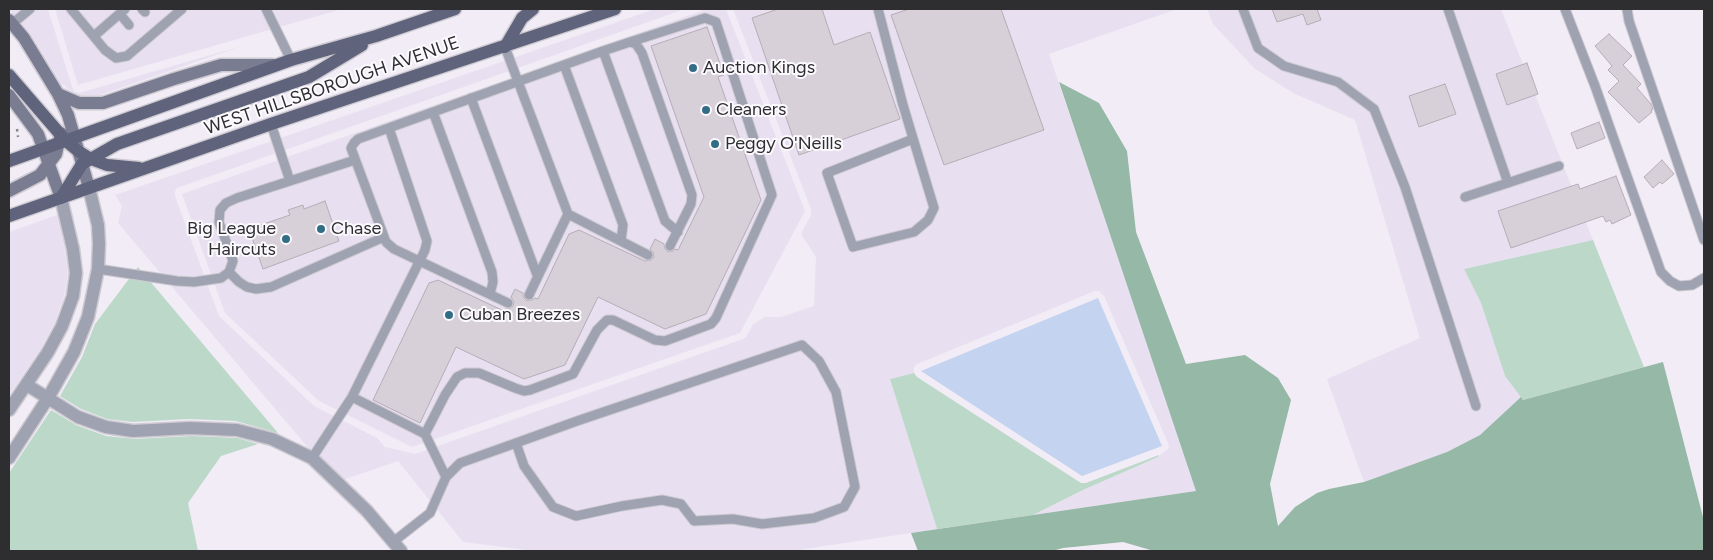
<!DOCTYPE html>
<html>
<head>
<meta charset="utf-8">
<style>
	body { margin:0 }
	#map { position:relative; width:1713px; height:560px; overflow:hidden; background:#f1ecf5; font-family:Figtree,sans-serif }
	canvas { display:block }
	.frame { position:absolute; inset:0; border:10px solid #2e2d30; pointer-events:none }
</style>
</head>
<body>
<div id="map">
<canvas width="1713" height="560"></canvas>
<div class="frame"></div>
</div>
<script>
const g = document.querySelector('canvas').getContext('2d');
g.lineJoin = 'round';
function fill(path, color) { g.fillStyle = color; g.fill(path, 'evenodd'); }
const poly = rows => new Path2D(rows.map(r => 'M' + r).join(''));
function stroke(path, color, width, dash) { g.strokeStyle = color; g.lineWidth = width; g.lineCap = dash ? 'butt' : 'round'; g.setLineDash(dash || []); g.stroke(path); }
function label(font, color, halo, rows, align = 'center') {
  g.font = font + ' Figtree,sans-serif'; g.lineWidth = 4; g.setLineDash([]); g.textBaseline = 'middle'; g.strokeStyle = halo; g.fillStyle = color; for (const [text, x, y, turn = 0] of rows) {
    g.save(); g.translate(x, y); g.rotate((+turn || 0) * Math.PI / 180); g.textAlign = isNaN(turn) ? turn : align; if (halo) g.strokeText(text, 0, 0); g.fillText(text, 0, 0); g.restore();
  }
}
const built = poly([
	[9,9,48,9,72,87,74,91,79,93,242,46,100,95,80,95,66,88,65,85,62,85,31,34],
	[55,9,342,9,78,85],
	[655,9,685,9,177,188,175,191,175,196,219,316,314,406,377,438,385,447,415,454,743,339,746,337,753,324,765,317,781,317,814,306,816,257,801,234,811,215,811,209,733,9,1177,9,1049,54,1197,491,1033,515,1083,490,1158,457,1169,448,1168,443,1104,296,1099,291,1095,291,917,364,914,367,914,373,890,379,937,529,792,551,535,551,463,542,398,461,337,482,118,223,122,206,115,195],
	[707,9,726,9,805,211,740,333,412,447,319,401,225,313,182,194],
	[1207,9,1501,9,1593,240,1464,269,1481,303,1505,376,1521,397,1480,435,1447,452,1364,482,1327,379,1420,338,1355,120,1293,93,1254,68,1213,24],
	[57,215,65,249,68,272,65,293,55,322,41,348,9,395,9,232]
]);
const green = poly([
	[1593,240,1644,367,1523,400,1505,376,1481,303,1464,269],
	[138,267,278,433,236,421,189,419,133,422,107,419,81,409,60,396,82,357,95,324],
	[914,373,917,377,1081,483,1086,483,1159,455,1158,457,1083,490,1033,515,937,529,890,379],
	[51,410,76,425,106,436,135,439,191,436,237,438,258,444,221,456,188,503,198,551,9,551,9,473]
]);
const forest = poly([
	[1059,82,1099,103,1127,151,1136,232,1186,364,1245,355,1278,378,1291,400,1270,484,1278,526,1295,507,1317,493,1329,489,1364,482,1447,452,1480,435,1521,397,1523,400,1663,362,1704,521,1704,551,1154,551,1123,542,1063,548,1052,551,918,551,911,533,1196,491]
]);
const water = poly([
	[1098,298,1162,446,1082,476,921,371]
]);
const building = poly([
	[778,9,822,9,834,45,870,32,900,119,799,155,752,18,778,9],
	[909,9,1001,9,1044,130,944,165,891,15,909,9],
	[1272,9,1317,9,1321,20,1307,25,1303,14,1277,22,1272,9],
	[707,27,724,75,718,77,761,200,706,314,665,329,598,297,565,365,524,379,456,347,420,423,373,400,429,283,438,280,504,311,505,309,509,309,513,306,514,302,511,297,515,289,523,293,524,298,527,301,532,300,535,298,538,299,569,234,579,230,645,261,651,260,654,257,653,252,650,249,655,239,664,244,665,249,668,252,673,251,675,249,678,250,704,197,651,46,707,27],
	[1609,34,1632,56,1623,65,1641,84,1637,88,1651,104,1653,109,1651,110,1652,112,1639,123,1608,92,1619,81,1608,70,1612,66,1595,46,1609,34],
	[1527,63,1538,94,1507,105,1496,74,1527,63],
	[1445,84,1456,114,1419,127,1409,96,1445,84],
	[1599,122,1605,138,1577,149,1571,133,1599,122],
	[1662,160,1674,174,1662,184,1660,182,1653,188,1644,177,1662,160],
	[1616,176,1631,215,1612,224,1610,220,1606,222,1603,216,1511,248,1498,211,1578,184,1580,189,1616,176],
	[325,201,339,241,263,269,249,229,290,215,288,210,303,205,304,209,325,201]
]);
const path = poly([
	[17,129,18,137]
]);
const service = poly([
	[71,9,105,50,116,58,127,56,182,9],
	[142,9,145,12],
	[266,9,291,60],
	[878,9,903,105,934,208,928,220,914,232,853,247,827,173,913,139],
	[1243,9,1258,48,1284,66,1338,82,1374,109,1405,187,1476,406],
	[1448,9,1508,183],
	[1565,9,1595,86,1661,272,1670,281,1679,286,1692,285,1704,278],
	[1627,9,1629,21,1704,240],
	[120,14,129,25],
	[12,24,30,9],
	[94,36,125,9],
	[505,47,568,214],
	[603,51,665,221,678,232],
	[564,65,623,225,621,241],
	[471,98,537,275],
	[433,112,492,272,493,282,490,294],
	[271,124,290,181],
	[1465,197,1559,166],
	[98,269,177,281,194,282,221,278,229,272,233,261,219,222,220,210,226,203,237,198,355,160],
	[229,272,239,282,247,287,256,289,271,287,384,237],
	[529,295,568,214,648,255],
	[508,303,394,249,386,242,351,148,354,143,358,139,603,51,630,42,636,44,642,53,692,195,691,204,670,246],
	[352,397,425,434,445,395,457,377,465,373,479,373,515,388,524,391,530,390,573,374,597,330,607,320,613,320,655,340,665,341,711,324,716,318,772,195,716,22,705,18,630,42],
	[425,434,446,477],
	[312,458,352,397,425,250,427,241,389,128],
	[393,542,430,513,446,477,460,463,516,443,577,421,802,345,819,361,836,392,855,487,844,507,814,518,762,524,733,519,694,521,681,504,662,500,622,506,576,516,553,507,524,466,516,443]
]);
const minor = poly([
	[27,385,78,417,106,427,133,431,190,428,237,430,272,439,312,458,367,511,401,551],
	[9,410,48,352,62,326,73,296,76,273,73,249,61,198],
	[9,458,48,398,74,352,88,317,98,269,99,244,98,225,89,188]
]);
const secondary = poly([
	[9,20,24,38,58,94,68,115,89,188],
	[58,94,79,103,103,103,174,79,221,65,273,65],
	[9,95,38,134,61,198],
	[9,191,40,175,56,154,61,133]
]);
const primary = poly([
	[505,47,522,18,533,9],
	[9,75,66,141,78,151,91,159,107,165,139,168],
	[9,161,291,60,376,36,455,9],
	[61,198,82,164,117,144,309,77,362,45],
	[9,216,271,124,615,9]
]);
const markers = [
	[693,68,5,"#326d85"],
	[706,110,5,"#326d85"],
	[715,144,5,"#326d85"],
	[321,229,5,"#326d85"],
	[286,239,5,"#326d85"],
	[449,315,5,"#326d85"]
];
const poiNames = [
	["Auction Kings",703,68],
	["Cleaners",716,110],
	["Peggy O'Neills",725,144],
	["Big League",276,229,"right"],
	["Haircuts",276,250,"right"],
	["Chase",331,229],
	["Cuban Breezes",459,315]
];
const streetNames = [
	["WEST HILLSBOROUGH AVENUE",332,86,-19]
];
fill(built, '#e8e0f0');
fill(green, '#bcd8c9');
fill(forest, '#96b8a6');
fill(water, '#c3d3f0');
fill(building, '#d8d0d8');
stroke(building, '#b6aeb6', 1);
stroke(service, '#cecad2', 11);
stroke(minor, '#cecad2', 15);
stroke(secondary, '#cecad2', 15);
stroke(primary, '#cecad2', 15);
stroke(path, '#89868b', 2.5, [2.5, 4]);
stroke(service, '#9fa2b0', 9);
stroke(minor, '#9fa2b0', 12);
stroke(secondary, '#7a7d91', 12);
stroke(primary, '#5f637b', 12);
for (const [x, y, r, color] of markers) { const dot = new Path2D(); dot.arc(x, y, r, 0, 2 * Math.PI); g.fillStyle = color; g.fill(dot); stroke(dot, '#fcfafe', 2); }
label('18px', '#2e2d30', '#fcfafe', poiNames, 'left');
label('18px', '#2e2d30', '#fcfafe', streetNames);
</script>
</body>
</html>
